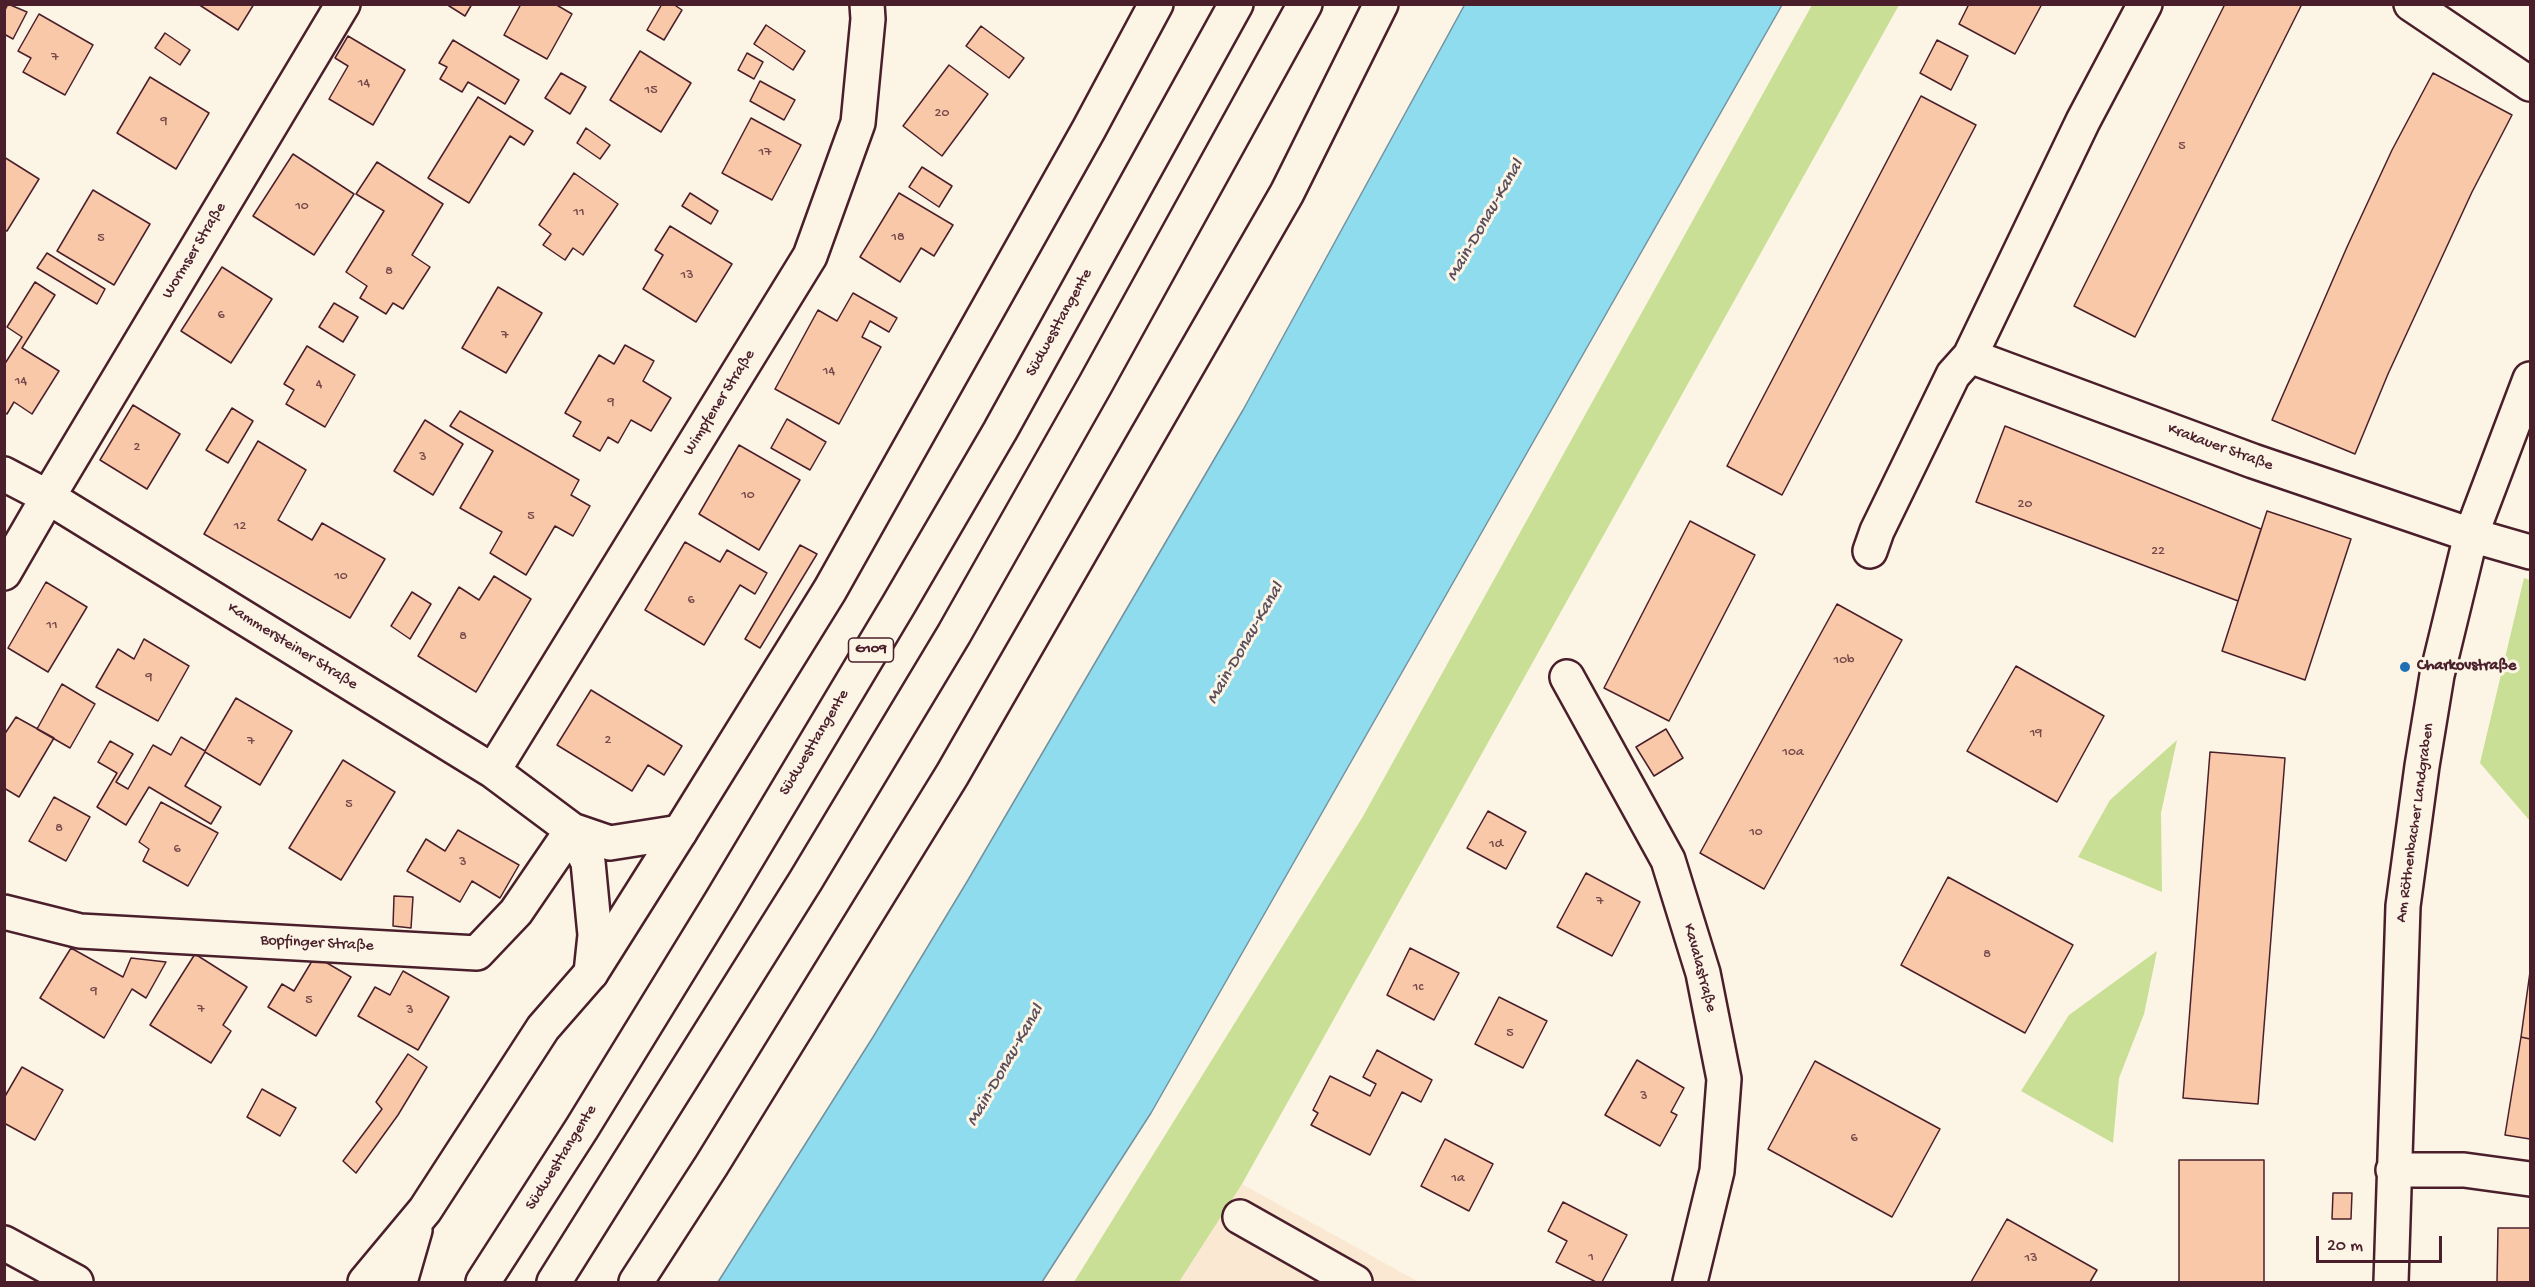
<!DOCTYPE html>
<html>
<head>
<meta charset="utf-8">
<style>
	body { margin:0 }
	#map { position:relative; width:2535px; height:1287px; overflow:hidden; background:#fcf5e5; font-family:"Gochi Hand",sans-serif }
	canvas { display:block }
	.frame { position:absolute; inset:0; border:6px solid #4a1f2b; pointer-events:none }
	.scale { position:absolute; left:2316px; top:1236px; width:126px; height:27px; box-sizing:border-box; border:3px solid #4a1f2b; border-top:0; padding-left:8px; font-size:18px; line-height:21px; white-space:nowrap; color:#4a1f2b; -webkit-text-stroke:4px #fcf5e5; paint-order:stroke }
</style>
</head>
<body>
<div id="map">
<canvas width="2535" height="1287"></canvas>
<div class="frame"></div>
<div class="scale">20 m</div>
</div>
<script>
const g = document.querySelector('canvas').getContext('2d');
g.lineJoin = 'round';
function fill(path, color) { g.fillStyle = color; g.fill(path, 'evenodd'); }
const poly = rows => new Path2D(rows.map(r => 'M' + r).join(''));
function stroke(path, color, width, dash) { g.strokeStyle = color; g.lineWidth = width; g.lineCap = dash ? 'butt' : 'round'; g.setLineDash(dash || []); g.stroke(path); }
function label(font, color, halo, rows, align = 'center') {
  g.font = font + ' "Gochi Hand",sans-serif'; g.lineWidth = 6; g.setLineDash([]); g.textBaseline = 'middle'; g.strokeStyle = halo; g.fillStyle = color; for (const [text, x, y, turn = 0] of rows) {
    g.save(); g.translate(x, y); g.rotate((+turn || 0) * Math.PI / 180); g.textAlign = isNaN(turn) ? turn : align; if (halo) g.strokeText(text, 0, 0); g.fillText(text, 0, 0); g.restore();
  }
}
const built = poly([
	[1242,1184,1419,1282,1179,1282]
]);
const green = poly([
	[1812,5,1899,5,1242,1184,1179,1282,1074,1282,1362,818],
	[2524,578,2530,580,2530,821,2480,763],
	[2177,740,2161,813,2162,892,2078,857,2110,800],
	[2157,951,2144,1014,2119,1078,2113,1143,2021,1091,2069,1015]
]);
const water = poly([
	[1465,4,1782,5,1151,1113,1042,1282,718,1282,873,1037,968,880,1243,410,1465,4]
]);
const building = poly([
	[8,4,27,12,13,39,4,34,4,12,8,4],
	[198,4,254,4,238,30,198,4],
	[446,4,472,4,465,16,446,4],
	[521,4,555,4,572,14,547,59,504,35,521,4],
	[662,4,673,4,682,10,664,40,647,30,662,4],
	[1969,4,2042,4,2015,54,1959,24,1969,4],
	[2225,4,2302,4,2135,337,2074,306,2225,4],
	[39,14,93,45,65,95,23,72,31,58,18,51,39,14],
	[766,25,805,51,793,70,754,44,766,25],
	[981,26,1024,58,1009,78,966,46,981,26],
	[165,33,190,50,180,65,155,48,165,33],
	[348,36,405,70,373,125,329,99,348,66,335,58,348,36],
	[453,40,519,80,505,104,468,82,462,92,440,79,447,67,439,63,453,40],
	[1937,40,1968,56,1951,90,1920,73,1937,40],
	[640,51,691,83,661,132,610,100,640,51],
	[747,53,763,62,754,79,738,70,747,53],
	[949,65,988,94,942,156,903,126,949,65],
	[561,73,586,87,570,114,545,98,561,73],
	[2433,73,2512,115,2472,192,2388,374,2355,454,2272,420,2347,247,2392,150,2433,73],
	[150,77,209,113,176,169,117,133,150,77],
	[760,81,795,100,784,120,750,101,760,81],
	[1921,96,1976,125,1782,495,1727,466,1921,96],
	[478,97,533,131,524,145,510,136,469,203,428,178,478,97],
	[751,118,801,145,772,200,722,173,751,118],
	[586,128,610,145,600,159,577,143,586,128],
	[293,154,354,194,314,255,253,216,293,154],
	[4,157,39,179,7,231,4,230,4,157],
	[377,162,443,204,412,255,430,267,403,309,393,303,386,314,360,298,367,286,346,272,384,211,356,194,377,162],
	[922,167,952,186,939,207,909,187,922,167],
	[574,173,618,204,583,255,573,248,565,260,543,245,551,234,539,225,574,173],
	[93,190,150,224,114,285,57,251,93,190],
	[690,193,718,211,711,224,682,206,690,193],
	[899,193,953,225,934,256,921,248,900,282,860,257,899,193],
	[670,226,732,264,696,322,643,289,663,255,655,250,670,226],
	[47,253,105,289,97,304,37,268,47,253],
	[222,267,272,299,231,363,181,331,222,267],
	[35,282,55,295,22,348,59,371,32,414,14,402,7,414,4,412,4,365,22,337,7,327,35,282],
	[498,287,542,313,506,373,462,348,498,287],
	[853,293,897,318,889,332,870,321,862,337,881,347,839,424,775,389,818,310,837,321,853,293],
	[334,303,358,317,343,342,319,327,334,303],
	[625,345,654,361,643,381,671,398,651,431,631,420,618,443,608,437,600,451,573,436,581,422,565,413,599,355,614,364,625,345],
	[307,346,355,375,325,427,286,404,294,390,284,384,307,346],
	[133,405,180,434,147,489,100,460,133,405],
	[232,408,253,421,228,463,206,450,232,408],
	[460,411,579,480,571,495,590,506,573,536,555,526,526,575,490,553,502,532,460,508,493,451,450,426,460,411],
	[787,419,826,442,810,470,771,448,787,419],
	[425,420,463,444,433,495,394,471,425,420],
	[2005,426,2261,529,2238,601,1976,502,2005,426],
	[258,441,306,470,278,520,312,540,322,523,385,559,350,618,204,534,258,441],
	[739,445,800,480,759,550,699,514,739,445],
	[2267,511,2351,539,2305,680,2222,651,2267,511],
	[1690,521,1755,555,1669,721,1604,688,1690,521],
	[685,542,720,562,727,550,767,573,755,594,740,585,704,645,645,610,685,542],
	[800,545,817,554,760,648,745,639,800,545],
	[494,576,531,599,476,692,418,656,459,587,479,600,494,576],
	[46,582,87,607,48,672,8,648,46,582],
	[412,592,431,604,410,639,391,626,412,592],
	[1837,604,1902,640,1764,889,1700,853,1837,604],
	[144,639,189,666,158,721,96,687,118,649,134,659,144,639],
	[2016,666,2104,716,2057,802,1967,751,2016,666],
	[62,684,95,704,70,748,37,729,62,684],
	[591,690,682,746,664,775,648,765,632,791,557,745,591,690],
	[236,698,292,731,260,785,205,752,185,786,221,807,211,824,149,787,126,825,97,807,117,773,98,762,110,741,133,754,116,782,128,789,153,745,171,755,181,737,205,751,236,698],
	[16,717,54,738,19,797,4,788,4,735,16,717],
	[1666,729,1683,758,1654,776,1636,747,1666,729],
	[2210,752,2285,758,2258,1104,2183,1098,2210,752],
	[343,760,395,792,341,880,289,848,343,760],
	[54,797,90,817,66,861,29,841,54,797],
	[161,802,218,833,188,886,143,861,149,849,139,842,161,802],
	[1488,811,1526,832,1506,869,1467,848,1488,811],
	[458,830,519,865,500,898,472,881,460,902,407,871,426,839,445,851,458,830],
	[1586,873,1640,902,1612,956,1557,927,1586,873],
	[1948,877,2073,945,2025,1033,1901,965,1948,877],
	[394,896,413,897,411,928,393,926,394,896],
	[71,948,123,977,131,958,166,962,146,998,132,989,104,1038,40,998,71,948],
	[1410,948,1459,973,1434,1020,1387,995,1410,948],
	[195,954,247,987,223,1025,231,1031,211,1063,150,1025,195,954],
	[315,956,351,977,316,1036,268,1007,282,984,294,991,315,956],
	[403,971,449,997,418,1050,358,1016,375,987,390,995,403,971],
	[2530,972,2530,1039,2521,1037,2530,972],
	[1499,997,1547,1021,1523,1068,1475,1044,1499,997],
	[2521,1037,2530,1039,2530,1139,2505,1135,2521,1037],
	[1377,1050,1432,1080,1421,1102,1402,1092,1370,1155,1311,1125,1318,1113,1313,1110,1330,1076,1370,1096,1376,1084,1363,1077,1377,1050],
	[408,1054,427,1067,398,1115,356,1173,343,1161,382,1109,376,1102,408,1054],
	[1637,1060,1684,1088,1671,1112,1677,1115,1660,1146,1605,1115,1637,1060],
	[1815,1061,1940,1129,1892,1217,1768,1149,1815,1061],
	[22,1067,63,1090,35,1140,4,1123,4,1098,22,1067],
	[262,1089,296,1108,280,1136,247,1117,262,1089],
	[1445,1139,1493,1164,1469,1211,1421,1186,1445,1139],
	[2179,1160,2264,1160,2264,1282,2179,1282,2179,1160],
	[2333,1193,2352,1193,2351,1219,2332,1219,2333,1193],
	[1563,1202,1627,1235,1602,1282,1596,1282,1556,1262,1567,1241,1548,1231,1563,1202],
	[2007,1219,2097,1270,2090,1282,1971,1282,2007,1219],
	[2498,1228,2530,1228,2530,1282,2497,1282,2498,1228]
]);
const minor = poly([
	[2411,4,2530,84],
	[1970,356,2083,121,2145,4],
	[4,474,48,497,493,771,572,830,610,843,680,832],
	[1870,551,1877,531,1953,375,1970,356,2253,461,2471,535,2530,552],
	[4,573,48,497,343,4],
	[1567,677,1668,860,1703,973,1724,1079,1717,1171,1690,1282],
	[493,771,810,256,858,123,868,19,867,4],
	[572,830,588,862,595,935,591,973],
	[4,912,80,931,477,953,516,912,572,830],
	[2393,1170,2464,1170,2530,1179],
	[1240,1217,1355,1282],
	[2391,1282,2403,906,2422,766,2437,675,2471,535,2530,379]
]);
const primary = poly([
	[4,1243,76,1282]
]);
const trunk = poly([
	[365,1282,425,1210,543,1028,591,973,680,832,830,590,1089,129,1156,4],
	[400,1282,415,1230],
	[483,1282,582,1128,722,900,899,604,1000,431,1236,4],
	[554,1282,806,880,954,634,1095,385,1305,4],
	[636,1282,711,1166,952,775,1287,193,1381,4]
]);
const markers = [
	[2405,667,6,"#1f6fb2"]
];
const numberNames = [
	["7",55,58],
	["14",364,84],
	["15",651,91],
	["20",942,114],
	["9",164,122],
	["5",2182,147],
	["17",765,153],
	["10",302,207],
	["11",579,213],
	["18",898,238],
	["5",101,239],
	["8",389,272],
	["13",687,276],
	["6",221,316],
	["7",505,336],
	["14",829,372],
	["14",21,382],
	["4",319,385],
	["9",611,403],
	["2",137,448],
	["3",423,458],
	["10",748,496],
	["20",2025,505],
	["5",531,517],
	["12",240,527],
	["22",2158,552],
	["10",341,577],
	["6",691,601],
	["11",52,626],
	["8",463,637],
	["10b",1844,661],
	["9",149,678],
	["19",2036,734],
	["2",608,741],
	["7",251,742],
	["10a",1793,753],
	["5",349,805],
	["8",59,829],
	["10",1756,833],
	["1d",1496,845],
	["6",177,850],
	["3",463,863],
	["7",1600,902],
	["8",1987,955],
	["1c",1418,988],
	["9",94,992],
	["5",309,1001],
	["7",201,1010],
	["3",410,1011],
	["5",1510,1034],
	["3",1644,1097],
	["6",1854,1139],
	["1a",1458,1179],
	["1",1591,1258],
	["13",2031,1259]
];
const shields = [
	[871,650,45]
];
const shieldNames = [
	["G109",871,650]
];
const streetNames = [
	["Wormser Straße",195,251,-59],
	["Südwesttangente",1060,323,-61],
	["Wimpfener Straße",720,403,-58],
	["Krakauer Straße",2220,448,20],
	["Kammersteiner Straße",292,647,32],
	["Südwesttangente",815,743,-59],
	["Am Röthenbacher Landgraben",2416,823,-82],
	["Bopfinger Straße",317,944,3],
	["Kavalastraße",1699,968,75],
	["Südwesttangente",562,1158,-58]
];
const poiNames = [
	["Charkovstraße",2417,667]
];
const waterNames = [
	["Main-Donau-Kanal",1486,221,-60],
	["Main-Donau-Kanal",1246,644,-60],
	["Main-Donau-Kanal",1006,1066,-60]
];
fill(built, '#fbe8d3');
fill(green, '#c8df95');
fill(water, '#8edced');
stroke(water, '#73909f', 1.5);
fill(building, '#f9c8a9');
stroke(building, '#4a1f2b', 1.5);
stroke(minor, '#4a1f2b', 38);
stroke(primary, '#4a1f2b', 38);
stroke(trunk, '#4a1f2b', 38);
stroke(minor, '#fcf5e5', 33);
stroke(primary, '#fcf5e5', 33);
stroke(trunk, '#fcf5e5', 33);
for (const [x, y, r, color] of markers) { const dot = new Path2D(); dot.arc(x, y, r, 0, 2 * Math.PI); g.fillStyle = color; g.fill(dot); stroke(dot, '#fcf5e5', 2); }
label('14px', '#76494a', null, numberNames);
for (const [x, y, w] of shields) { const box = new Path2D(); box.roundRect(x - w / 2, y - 12, w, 24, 4.5); g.fillStyle = '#fcf5e5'; g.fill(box); stroke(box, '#4a1f2b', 1.5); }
label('bold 15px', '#4a1f2b', null, shieldNames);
label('16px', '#4a1f2b', '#fcf5e5', streetNames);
label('bold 16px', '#4a1f2b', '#fcf5e5', poiNames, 'left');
label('italic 18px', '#5b4e5c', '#fcf5e5', waterNames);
</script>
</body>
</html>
